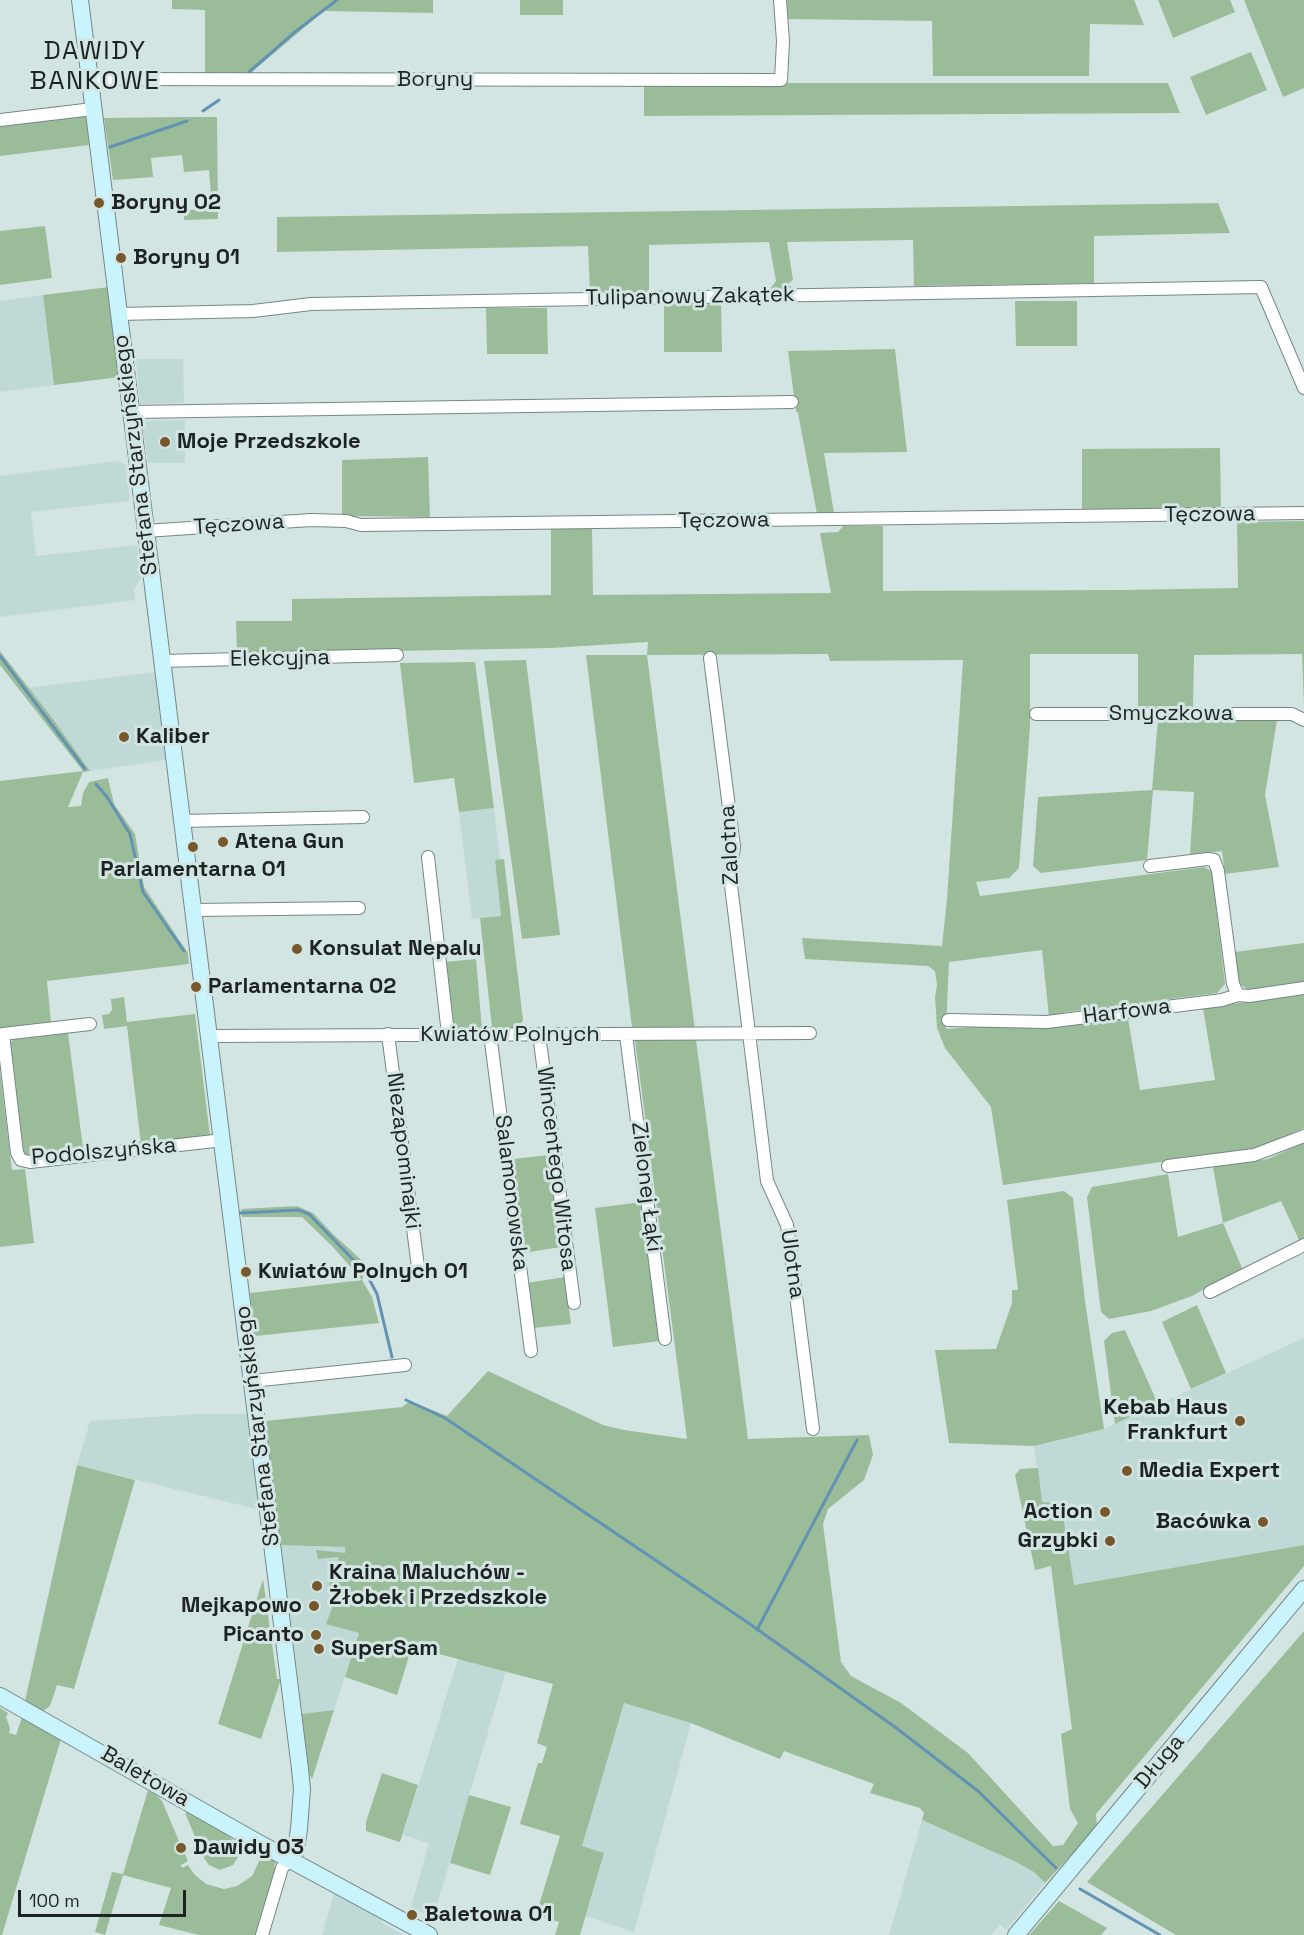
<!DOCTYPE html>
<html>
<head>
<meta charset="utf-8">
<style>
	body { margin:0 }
	#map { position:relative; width:1304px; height:1935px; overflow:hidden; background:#d3e5e3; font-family:"Space Grotesk",sans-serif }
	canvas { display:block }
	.scale { position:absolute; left:18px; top:1890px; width:168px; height:27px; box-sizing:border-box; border:3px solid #1d2323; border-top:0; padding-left:8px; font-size:18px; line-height:21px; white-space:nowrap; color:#1d2323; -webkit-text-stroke:4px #d3e5e3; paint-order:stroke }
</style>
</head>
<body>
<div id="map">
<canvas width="1304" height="1935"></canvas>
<div class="scale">100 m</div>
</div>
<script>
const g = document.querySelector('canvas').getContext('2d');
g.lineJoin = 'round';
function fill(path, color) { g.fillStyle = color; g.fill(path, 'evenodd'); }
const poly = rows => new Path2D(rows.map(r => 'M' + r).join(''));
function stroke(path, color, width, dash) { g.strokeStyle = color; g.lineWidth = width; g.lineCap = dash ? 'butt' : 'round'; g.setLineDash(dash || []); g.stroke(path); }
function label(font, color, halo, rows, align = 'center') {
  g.font = font + ' "Space Grotesk",sans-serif'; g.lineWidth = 6; g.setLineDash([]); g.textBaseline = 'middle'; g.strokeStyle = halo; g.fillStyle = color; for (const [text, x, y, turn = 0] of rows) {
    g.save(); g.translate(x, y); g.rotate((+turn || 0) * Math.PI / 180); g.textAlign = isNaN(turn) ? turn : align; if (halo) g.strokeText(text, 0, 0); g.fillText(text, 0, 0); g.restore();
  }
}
const built = poly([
	[43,295,54,385,0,392,0,301],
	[136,359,183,359,184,403,140,404],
	[185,420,185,463,148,463,142,421],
	[117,461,125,464,130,501,31,512,36,556,137,545,141,579,134,589,135,600,0,617,0,476],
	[155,672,166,760,90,771,53,719,27,688],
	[494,808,500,860,495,861,501,916,472,919,459,812],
	[1304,1338,1304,1545,1074,1585,1045,1502,1042,1502,1034,1446,1104,1429],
	[199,1414,246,1414,250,1417,260,1510,77,1465,90,1421],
	[279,1545,345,1547,348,1573,333,1605,359,1633,334,1710,302,1714],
	[458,1659,506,1671,433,1918,411,1907,429,1843,403,1835],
	[624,1703,691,1723,634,1932,586,1916,604,1853,581,1846],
	[922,1820,1014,1861,1034,1872,1045,1883,1006,1930,1000,1925,991,1935,889,1935],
	[335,1891,382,1918,381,1922,404,1935,322,1935]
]);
const green = poly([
	[172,0,433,0,433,13,324,11,248,75,205,75,205,10,172,9],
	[520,0,563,0,563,15,520,15],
	[787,0,1134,0,1144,25,1090,24,1089,76,933,76,932,21,788,19],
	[1158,0,1230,0,1235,12,1173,38],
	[1244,0,1304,0,1304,88,1283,97],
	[1251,52,1267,90,1206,115,1190,77],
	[769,83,1168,83,1180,113,644,116,644,86],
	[80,116,86,116,89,145,0,156,0,127],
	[182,117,217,117,218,219,184,220,184,215,190,212,189,210,212,208,209,170,184,172,182,155,151,158,153,177,113,180,104,118],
	[1218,203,1230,233,1094,236,1094,283,914,286,913,240,787,242,793,280,788,284,795,290,769,290,776,281,769,242,649,245,649,292,590,293,588,246,277,252,277,217],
	[45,226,52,278,0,285,0,231],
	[109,287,120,377,54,385,43,295],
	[1015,301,1077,301,1077,346,1016,346],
	[721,304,722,352,664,352,664,305],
	[486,308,547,308,548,354,487,354],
	[895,349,907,452,824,453,834,513,817,514,798,413,796,411,788,351],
	[1220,448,1221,509,1082,510,1082,449],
	[428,457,430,517,342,516,342,460],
	[1304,521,1304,706,1302,654,1194,655,1193,707,1138,706,1138,654,1030,654,1030,727,1019,868,1009,878,976,882,980,896,1205,867,1212,872,1225,984,1217,993,1067,1012,1049,1017,1042,950,949,962,946,1029,984,1026,1054,1026,1128,1018,1140,1090,1215,1080,1203,1008,1304,994,1304,1128,1257,1148,1003,1185,991,1107,945,1048,937,1028,935,997,937,985,935,971,928,966,805,959,802,938,942,946,947,899,963,660,830,661,828,654,647,655,695,1030,632,1027,586,655,647,655,648,642,551,648,237,654,236,621,292,621,292,599,551,595,551,529,592,529,593,595,831,593,820,533,838,532,843,526,883,526,883,591,1121,590,1238,588,1237,522],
	[0,651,53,719,90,771,83,772,68,807,81,806,83,793,89,782,108,778,114,804,135,834,144,887,188,953,189,964,47,981,51,1022,0,1028,0,781,83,771,0,665],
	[526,660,560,935,522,939,484,661],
	[475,662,494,808,459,812,454,778,414,783,400,663],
	[1158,719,1277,720,1265,795,1279,867,1225,874,1222,851,1190,855,1194,792,1153,790,1147,860,1041,873,1033,866,1038,797,1152,790],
	[504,859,523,1020,518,1030,497,1031,492,1028,480,918,501,916,495,860],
	[1304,943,1304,981,1248,990,1239,983,1235,952],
	[476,959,482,1030,450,1031,445,962],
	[124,997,127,1022,195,1014,210,1136,141,1144,127,1026,104,1029,102,1015,109,1014,112,1010,111,999],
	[68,1033,83,1148,27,1156,24,1153,10,1043,14,1039],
	[635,1040,696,1040,748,1439,869,1435,873,1455,864,1480,828,1509,823,1524,841,1662,851,1676,901,1703,968,1753,1053,1846,1063,1845,1078,1823,1070,1809,1061,1734,1072,1729,1051,1566,1035,1570,1015,1475,1020,1469,1038,1468,1042,1502,1061,1503,1074,1585,1304,1545,1304,1566,1096,1814,1097,1827,1045,1883,1034,1872,1014,1861,922,1820,924,1813,920,1808,870,1793,874,1784,784,1751,780,1759,691,1723,624,1703,582,1846,604,1853,580,1935,555,1935,559,1922,536,1915,560,1836,520,1824,538,1763,542,1763,547,1747,537,1743,553,1684,412,1647,397,1695,345,1677,359,1633,326,1624,341,1585,330,1586,329,1576,341,1574,338,1557,318,1559,316,1550,345,1553,345,1547,279,1545,265,1421,402,1407,410,1401,447,1416,488,1371,603,1425,624,1430,687,1439],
	[0,1071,12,1170,25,1169,34,1243,0,1247],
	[1304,1142,1304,1238,1299,1240,1281,1201,1223,1223,1242,1268,1192,1296,1151,1311,1109,1319,1101,1312,1087,1197,1092,1187,1168,1174,1178,1237,1223,1223,1213,1167,1268,1159],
	[550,1155,561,1247,523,1253,512,1159],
	[1064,1191,1073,1198,1085,1301,1104,1429,1034,1446,949,1443,935,1350,996,1349,1012,1303,1012,1290,1018,1290,1007,1200],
	[642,1202,660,1341,613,1347,595,1208],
	[297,1206,313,1213,335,1236,367,1265,362,1280,372,1297,379,1323,255,1336,250,1293,362,1280,332,1246,302,1217,242,1217,241,1209],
	[565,1277,571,1324,532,1328,527,1283],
	[1197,1305,1226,1373,1191,1389,1162,1322],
	[1125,1330,1158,1404,1115,1424,1104,1341,1112,1333],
	[77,1465,135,1480,74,1689,57,1685,50,1706,43,1711,25,1701],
	[263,1579,277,1679,281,1679,261,1739,218,1724],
	[1304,1631,1304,1935,1176,1935,1087,1882],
	[0,1708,8,1713,6,1717,10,1728,9,1733,16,1735,22,1717,61,1739,2,1935,0,1935],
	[334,1710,312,1779,309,1773,302,1714],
	[382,1773,418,1785,400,1842,366,1831,366,1822],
	[149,1787,162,1801,179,1841,176,1843,181,1853,184,1852,188,1861,181,1865,182,1868,188,1865,194,1874,206,1884,224,1889,237,1886,252,1876,260,1859,265,1855,276,1861,274,1866,277,1869,257,1935,199,1935,159,1925,171,1888,123,1875,105,1935,95,1932,112,1872,123,1874],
	[469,1795,511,1807,490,1875,450,1863],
	[189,1812,226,1834,237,1843,241,1852,233,1865,220,1870,209,1865,204,1858,185,1813],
	[1059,1901,1107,1928,1101,1935,1029,1935]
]);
const stream = poly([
	[248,73,296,31,337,0],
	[203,111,219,100],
	[110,147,187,121],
	[0,656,85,769],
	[96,784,107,797,130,834,143,892,184,951],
	[240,1213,298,1210,309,1214,366,1273,377,1294,392,1357],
	[406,1400,445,1418,747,1622,895,1727,978,1791,1056,1868],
	[757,1630,857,1440],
	[1080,1889,1160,1935]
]);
const street = poly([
	[89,79,781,80,783,41,780,0],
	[0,120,93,109],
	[119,314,253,311,311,304,1261,287,1304,388],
	[131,412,792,402],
	[145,531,311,520,346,521,361,525,1304,513],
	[710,658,734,847,730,877,767,1181,787,1225,813,1429],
	[162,661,397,655],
	[1036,714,1292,714,1304,720],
	[182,821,363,817],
	[428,857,448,1034],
	[1150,866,1208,859,1214,860,1218,871,1233,984,1238,995],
	[193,910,359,908],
	[948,1020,1047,1022,1222,1000,1238,995,1249,996,1304,988],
	[90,1024,3,1034,17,1153,21,1160,30,1162,223,1140],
	[388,1034,418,1267],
	[490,1034,531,1351],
	[539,1034,574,1303],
	[626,1035,665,1339],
	[211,1036,810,1033],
	[1168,1166,1254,1155,1304,1136],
	[1210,1292,1304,1245],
	[252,1381,405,1365],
	[262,1935,282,1868,290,1859]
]);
const secondary = poly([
	[80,0,300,1769,302,1789,299,1829,296,1850,290,1859],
	[0,1696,257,1842,429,1935],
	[1016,1935,1304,1589]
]);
const markers = [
	[99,203,6,"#77572c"],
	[121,258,6,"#77572c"],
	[165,442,6,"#77572c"],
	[124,737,6,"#77572c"],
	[223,842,6,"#77572c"],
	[193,847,6,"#77572c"],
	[297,949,6,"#77572c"],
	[196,987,6,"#77572c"],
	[246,1272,6,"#77572c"],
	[1240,1421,6,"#77572c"],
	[1127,1471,6,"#77572c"],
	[1105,1512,6,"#77572c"],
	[1263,1522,6,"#77572c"],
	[1110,1541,6,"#77572c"],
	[317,1586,6,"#77572c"],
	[314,1606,6,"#77572c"],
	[316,1635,6,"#77572c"],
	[319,1649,6,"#77572c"],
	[181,1848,6,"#77572c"],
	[412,1915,6,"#77572c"]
];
const streetNames = [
	["Boryny",435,80],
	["Tulipanowy Zakątek",690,297,-1],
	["Stefana Starzyńskiego",136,455,-97],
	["Tęczowa",1210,515,-1],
	["Tęczowa",724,521,-1],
	["Tęczowa",239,525,-4],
	["Elekcyjna",280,659,-1],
	["Smyczkowa",1171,714],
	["Zalotna",730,845,-93],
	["Harfowa",1127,1012,-7],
	["Kwiatów Polnych",510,1035],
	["Niezapominajki",403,1151,83],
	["Podolszyńska",104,1152,-5],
	["Wincentego Witosa",556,1169,83],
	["Zielonej Łąki",646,1187,83],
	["Salamonowska",511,1193,83],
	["Ulotna",792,1264,82],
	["Stefana Starzyńskiego",258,1426,-97],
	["Długa",1160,1762,-50],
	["Baletowa",145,1777,30]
];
const poiNames = [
	["Boryny 02",111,203],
	["Boryny 01",133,258],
	["Moje Przedszkole",177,442],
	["Kaliber",136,737],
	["Atena Gun",235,842],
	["Parlamentarna 01",193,870,"center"],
	["Konsulat Nepalu",309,949],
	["Parlamentarna 02",208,987],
	["Kwiatów Polnych 01",258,1272],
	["Kebab Haus",1228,1408,"right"],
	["Frankfurt",1228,1433,"right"],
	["Media Expert",1139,1471],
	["Action",1093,1512,"right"],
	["Bacówka",1251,1522,"right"],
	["Grzybki",1098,1541,"right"],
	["Kraina Maluchów -",329,1573],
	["Żłobek i Przedszkole",329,1598],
	["Mejkapowo",302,1606,"right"],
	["Picanto",304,1635,"right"],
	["SuperSam",331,1649],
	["Dawidy 03",193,1848],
	["Baletowa 01",424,1915]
];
const quarterNames = [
	["DAWIDY",95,52],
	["BANKOWE",95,82]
];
fill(built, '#bfd9d7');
fill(green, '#9bbc99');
stroke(stream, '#6393b3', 3);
stroke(street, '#768685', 14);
stroke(secondary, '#768685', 18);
stroke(street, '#fff', 12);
stroke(secondary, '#c9f4fd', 16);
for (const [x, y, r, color] of markers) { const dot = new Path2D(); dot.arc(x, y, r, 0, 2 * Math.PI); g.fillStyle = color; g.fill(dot); stroke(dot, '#d3e5e3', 2); }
label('22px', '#1d2323', '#d3e5e3', streetNames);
label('bold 22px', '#1d2323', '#d3e5e3', poiNames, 'left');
g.letterSpacing = '1.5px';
label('26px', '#1d2323', '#d3e5e3', quarterNames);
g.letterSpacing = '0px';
</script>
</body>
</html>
